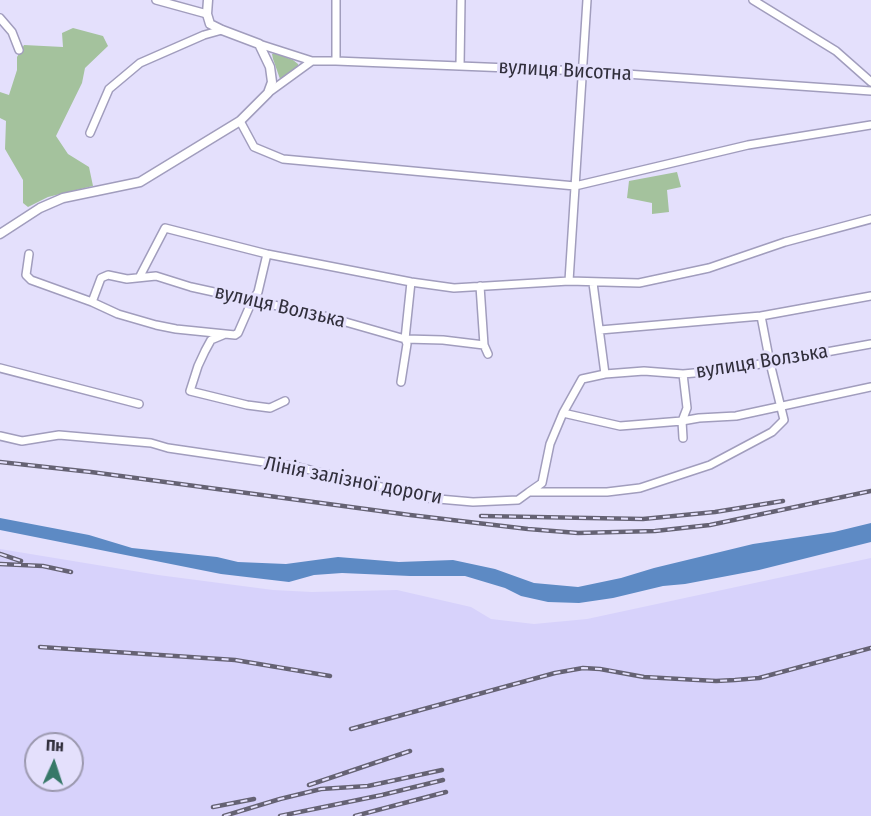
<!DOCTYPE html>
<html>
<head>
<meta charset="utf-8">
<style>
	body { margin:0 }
	#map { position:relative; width:871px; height:816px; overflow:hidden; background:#e4e0fc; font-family:"Fira Sans Condensed",sans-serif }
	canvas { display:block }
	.north { position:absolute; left:24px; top:732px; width:60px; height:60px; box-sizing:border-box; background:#e4e0fc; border:2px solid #9c99af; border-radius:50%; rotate:3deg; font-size:16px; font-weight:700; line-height:24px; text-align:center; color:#312f3c }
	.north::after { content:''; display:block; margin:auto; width:21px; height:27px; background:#377868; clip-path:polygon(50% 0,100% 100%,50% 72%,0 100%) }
</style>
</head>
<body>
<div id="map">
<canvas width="871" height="816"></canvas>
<div class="north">Пн</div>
</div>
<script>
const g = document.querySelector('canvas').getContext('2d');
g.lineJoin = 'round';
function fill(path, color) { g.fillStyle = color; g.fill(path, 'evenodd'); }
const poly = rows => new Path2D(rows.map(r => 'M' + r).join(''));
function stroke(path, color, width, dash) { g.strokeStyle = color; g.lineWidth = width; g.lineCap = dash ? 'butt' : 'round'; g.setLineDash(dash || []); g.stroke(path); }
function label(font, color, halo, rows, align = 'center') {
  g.font = font + ' "Fira Sans Condensed",sans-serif'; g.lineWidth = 6; g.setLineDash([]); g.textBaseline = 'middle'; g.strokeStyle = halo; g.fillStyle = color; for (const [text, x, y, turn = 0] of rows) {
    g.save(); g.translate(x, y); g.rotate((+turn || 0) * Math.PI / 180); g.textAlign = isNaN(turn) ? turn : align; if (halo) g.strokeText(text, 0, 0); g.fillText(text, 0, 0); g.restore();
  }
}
const built = poly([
	[0,549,158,575,273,590,312,592,397,590,471,607,491,619,534,624,587,619,871,558,871,816,0,816],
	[36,744,72,744,72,780,36,780]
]);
const green = poly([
	[73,28,103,36,108,46,85,68,82,83,56,136,68,154,89,167,93,186,48,197,28,207,23,203,23,180,5,149,6,121,0,118,0,92,9,95,17,70,17,57,24,45,63,47,62,33],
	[275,53,293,60,298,64,298,67,280,79,273,59,272,54],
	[677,172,681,187,667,190,669,212,652,214,652,203,627,198,629,181]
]);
const water = poly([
	[0,518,89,535,132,548,217,557,238,562,286,564,338,557,399,562,453,560,495,569,534,583,578,587,621,578,654,568,753,544,834,532,871,523,871,542,759,570,685,584,663,586,613,598,579,603,548,602,521,596,505,588,465,576,410,576,342,573,314,575,289,582,221,574,0,530]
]);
const minor = poly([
	[156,0,207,14],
	[753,0,836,51,871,82],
	[0,18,12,32,19,50],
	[259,44,312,61],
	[336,61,336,0],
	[460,66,461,0],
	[268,93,312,61,336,61,583,71,871,91],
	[240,121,254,147,283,159,575,186,748,145,871,125],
	[90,133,109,89,140,63,204,35,222,30],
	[29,254,26,275,31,280,92,302,118,314,156,325,176,329,235,335,238,333,252,301,258,292,267,254],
	[140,276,165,228,267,254,411,282,454,288,569,281,639,283,709,268,785,242,871,219],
	[569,281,587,0],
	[593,283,605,374],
	[480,286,484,345,488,354],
	[92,302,101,278,108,275,127,279,156,276,191,287,328,317,405,339,443,340,484,345],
	[600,330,761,316,871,296],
	[223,335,211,340,205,351,198,366,190,391,247,405,270,408,285,401],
	[0,368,139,404],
	[683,374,687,408,682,421,683,438],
	[401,382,407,344,405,339,411,282],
	[563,413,620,426,682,421,699,418,736,416,871,387],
	[0,436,22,441,59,435,151,443,168,448,298,467,427,498,473,502,518,500,529,492,607,492,640,488,710,465,772,432,784,420,770,363,761,316],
	[529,492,542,483,550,444,563,413,582,379,605,374,644,371,683,374,727,370,871,344]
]);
const tertiary = poly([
	[0,234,40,208,63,198,140,182,240,121,268,93,272,82,270,67,259,44,222,30,210,24,207,14,208,0]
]);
const rail = poly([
	[0,462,91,472,410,515,528,529,578,533,655,531,710,525,871,491],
	[481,516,643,519,715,512,783,501],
	[0,554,21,561],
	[0,564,43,566,71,572],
	[40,647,235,660,330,676],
	[351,729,555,673,583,668,600,669,644,677,716,681,735,680,759,678,871,648],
	[309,785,410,751],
	[213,807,254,799],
	[224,816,280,799,321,789,368,786,442,770],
	[280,816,382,795,443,780],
	[355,816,446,792]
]);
const streetNames = [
	["вулиця Висотна",565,71,3],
	["вулиця Волзька",280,307,13],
	["вулиця Волзька",762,362,-9],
	["Лінія залізної дороги",353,481,11]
];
fill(built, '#d7d2fb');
fill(green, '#a4c29d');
fill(water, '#5d8ac4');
stroke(minor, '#a19dbd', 10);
stroke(tertiary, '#a19dbd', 11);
stroke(minor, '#fff', 7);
stroke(tertiary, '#fff', 8);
stroke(rail, '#656273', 4.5);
stroke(rail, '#e4e0fc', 2, [7]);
label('20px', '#312f3c', '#e4e0fc', streetNames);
</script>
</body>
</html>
